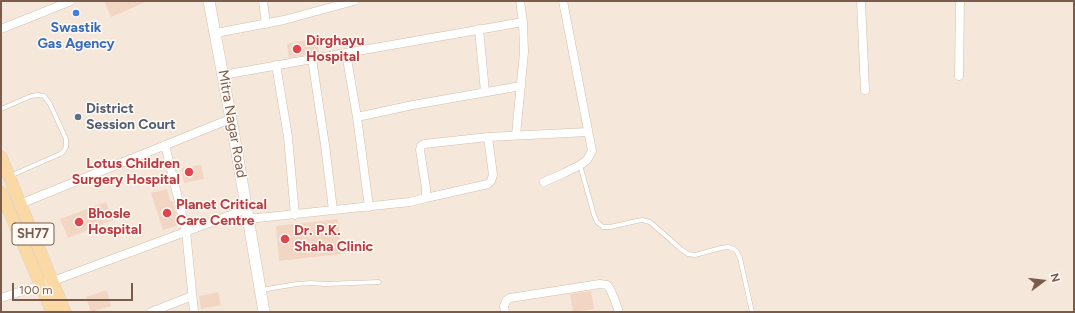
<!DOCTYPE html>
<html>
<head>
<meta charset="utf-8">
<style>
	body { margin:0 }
	#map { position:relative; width:1075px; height:313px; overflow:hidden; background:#fdf6ec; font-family:Figtree,sans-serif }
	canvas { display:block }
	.frame { position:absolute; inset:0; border:2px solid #7a5c4d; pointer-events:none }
	.north { position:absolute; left:1023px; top:261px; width:40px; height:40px; -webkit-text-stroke:3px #fffaf3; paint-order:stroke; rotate:75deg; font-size:11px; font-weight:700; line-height:16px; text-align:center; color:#7a5c4d }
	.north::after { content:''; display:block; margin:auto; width:14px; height:18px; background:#7a5c4d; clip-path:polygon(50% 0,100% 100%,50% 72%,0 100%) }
	.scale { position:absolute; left:12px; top:283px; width:121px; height:18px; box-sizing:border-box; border:2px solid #7a5c4d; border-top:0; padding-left:5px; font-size:12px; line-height:14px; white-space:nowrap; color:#7a5c4d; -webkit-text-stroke:3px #fffaf3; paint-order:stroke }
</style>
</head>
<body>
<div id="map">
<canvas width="1075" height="313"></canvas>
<div class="frame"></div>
<div class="north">N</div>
<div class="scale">100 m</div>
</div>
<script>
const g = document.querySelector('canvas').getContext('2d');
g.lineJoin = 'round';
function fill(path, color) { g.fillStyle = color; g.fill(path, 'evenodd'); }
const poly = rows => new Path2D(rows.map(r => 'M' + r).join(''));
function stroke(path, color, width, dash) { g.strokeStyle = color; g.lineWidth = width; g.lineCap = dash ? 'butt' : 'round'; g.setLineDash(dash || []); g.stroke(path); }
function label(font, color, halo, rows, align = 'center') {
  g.font = font + ' Figtree,sans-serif'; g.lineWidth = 3; g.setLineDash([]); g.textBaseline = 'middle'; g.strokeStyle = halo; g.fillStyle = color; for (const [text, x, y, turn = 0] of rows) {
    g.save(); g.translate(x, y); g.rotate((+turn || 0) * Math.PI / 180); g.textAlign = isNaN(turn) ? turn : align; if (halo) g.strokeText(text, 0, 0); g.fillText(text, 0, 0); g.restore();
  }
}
const residential = poly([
	[1,1,1074,1,1074,312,1,312]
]);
const building = poly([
	[104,1,148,1,111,17],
	[316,38,319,52,289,58,287,44],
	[201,165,204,179,184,183,181,168],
	[167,189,170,201,173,201,179,225,163,230,151,193],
	[106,202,113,220,68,238,60,219],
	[338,219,341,254,279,261,276,226],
	[107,290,111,306,91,312,86,297],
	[591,291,594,309,573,312,570,294],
	[218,292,221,305,201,309,199,296]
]);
const lane = poly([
	[1,109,31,96,38,95,44,96,50,104,66,139,66,147,63,152,60,154,10,176],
	[580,165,594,215,597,222,603,227,610,227,632,222,642,220,650,222,682,250,688,254,695,255,721,248,728,247,734,249,737,252,740,258,752,312],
	[261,290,297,284,310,283,325,284,379,282]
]);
const street = poly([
	[263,1,266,24],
	[861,1,865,90],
	[1,29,71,1],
	[479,29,485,92],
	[216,33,284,20,354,1],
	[346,53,357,117,413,105,521,86],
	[312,59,325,145,333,210],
	[276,65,288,137,295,215],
	[223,75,346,53,523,22],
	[959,76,960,1],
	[357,117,369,207],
	[516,135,524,52,523,22,520,1],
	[165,145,186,231,194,312],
	[544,182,564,173,580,165,587,160,592,151,563,1],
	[426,198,488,184,491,181,493,175,488,137],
	[20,204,230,119],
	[248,219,410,202,426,198,426,188,420,150,421,146,424,144,488,137,588,132],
	[1,298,53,281,247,209],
	[151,312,192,296],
	[505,312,504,306,506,301,510,298,600,284,607,285,610,289,614,298,619,312]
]);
const secondary = poly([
	[209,1,235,141,264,312]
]);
const primary = poly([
	[1,157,65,312],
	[1,192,52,312]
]);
const markers = [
	[76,13,4,"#3f7fe0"],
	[297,49,5,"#e0444e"],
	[78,117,4,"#5c6f8a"],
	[189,172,5,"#e0444e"],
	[167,213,5,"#e0444e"],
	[79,222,5,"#e0444e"],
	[285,239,5,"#e0444e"]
];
const shields = [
	[33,234,42]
];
const shieldNames = [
	["SH77",33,234]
];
const shopNames = [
	["Swastik",76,28],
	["Gas Agency",76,44]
];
const healthNames = [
	["Dirghayu",306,41],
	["Hospital",306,57],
	["Lotus Children",180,164,"right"],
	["Surgery Hospital",180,180,"right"],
	["Planet Critical",176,205],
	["Care Centre",176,221],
	["Bhosle",88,214],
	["Hospital",88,230],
	["Dr. P.K.",294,231],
	["Shaha Clinic",294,247]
];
const serviceNames = [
	["District",86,109],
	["Session Court",86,125]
];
const streetNames = [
	["Mitra Nagar Road",232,124,80]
];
fill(residential, '#f5e8da');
fill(building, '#f3d5c3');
stroke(lane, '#d1beb0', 5);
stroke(street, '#d1beb0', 9);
stroke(secondary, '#d6c0b0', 12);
stroke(primary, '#dad1cd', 13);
stroke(lane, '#fff', 4);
stroke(street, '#fff', 8);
stroke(secondary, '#fff', 11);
stroke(primary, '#fbd9a5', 12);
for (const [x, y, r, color] of markers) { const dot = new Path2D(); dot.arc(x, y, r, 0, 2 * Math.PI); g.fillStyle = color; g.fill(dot); stroke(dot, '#fffaf3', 1.5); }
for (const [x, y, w] of shields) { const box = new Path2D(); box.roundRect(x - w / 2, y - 11, w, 22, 3); g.fillStyle = '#fffaf3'; g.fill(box); stroke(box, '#7a5c4d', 1); }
label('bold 13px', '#7a5c4d', null, shieldNames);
label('bold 14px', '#366cbe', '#fffaf3', shopNames);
label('bold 14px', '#be3a42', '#fffaf3', healthNames, 'left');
label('bold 14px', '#4e5e75', '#fffaf3', serviceNames, 'left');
label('14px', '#7a5c4d', '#fffaf3', streetNames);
</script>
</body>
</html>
